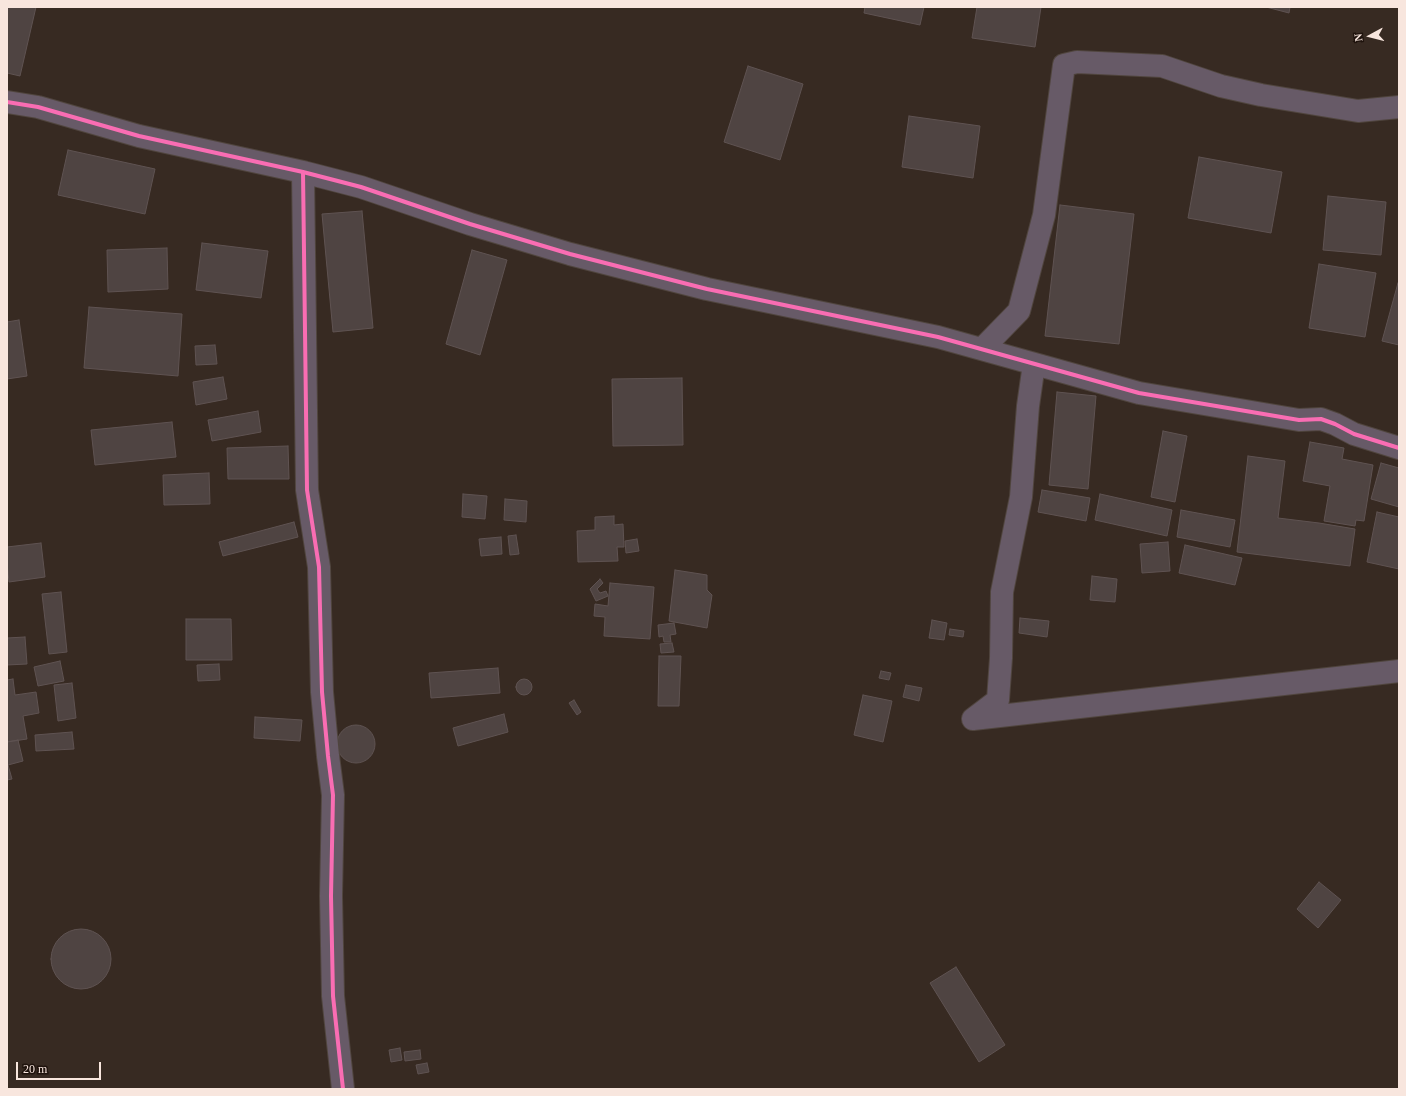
<!DOCTYPE html>
<html>
<head>
<meta charset="utf-8">
<style>
	body { margin:0 }
	#map { position:relative; width:1406px; height:1096px; overflow:hidden; background:#372a22; font-family:Georgia,serif }
	canvas { display:block }
	.frame { position:absolute; inset:0; border:8px solid #f8e6de; pointer-events:none }
	.north { position:absolute; left:1350px; top:16px; width:40px; height:40px; -webkit-text-stroke:3px #1f130d; paint-order:stroke; rotate:263deg; font-size:11px; font-weight:700; line-height:16px; text-align:center; color:#f8e6de }
	.north::after { content:''; display:block; margin:auto; width:14px; height:18px; background:#f8e6de; clip-path:polygon(50% 0,100% 100%,50% 72%,0 100%) }
	.scale { position:absolute; left:16px; top:1062px; width:85px; height:18px; box-sizing:border-box; border:2px solid #f8e6de; border-top:0; padding-left:5px; font-size:12px; line-height:14px; white-space:nowrap; color:#f8e6de; -webkit-text-stroke:3px #1f130d; paint-order:stroke }
</style>
</head>
<body>
<div id="map">
<canvas width="1406" height="1096"></canvas>
<div class="frame"></div>
<div class="north">N</div>
<div class="scale">20 m</div>
</div>
<script>
const g = document.querySelector('canvas').getContext('2d');
g.lineJoin = 'round';
function fill(path, color) { g.fillStyle = color; g.fill(path, 'evenodd'); }
const poly = rows => new Path2D(rows.map(r => 'M' + r).join(''));
function stroke(path, color, width, dash) { g.strokeStyle = color; g.lineWidth = width; g.lineCap = dash ? 'butt' : 'round'; g.setLineDash(dash || []); g.stroke(path); }
const building = poly([
	[7,7,36,7,20,76,7,73,7,7],
	[865,7,924,7,920,25,864,13,865,7],
	[977,7,1041,7,1035,47,972,38,977,7],
	[1266,7,1290,7,1289,13,1266,7],
	[748,66,803,84,780,160,724,142,748,66],
	[909,116,980,126,973,178,902,167,909,116],
	[68,150,155,169,145,214,58,195,68,150],
	[1199,157,1282,172,1271,233,1188,218,1199,157],
	[1328,196,1386,202,1381,255,1323,250,1328,196],
	[1060,205,1134,214,1119,344,1045,336,1060,205],
	[362,211,373,328,333,332,322,214,362,211],
	[202,243,268,251,261,298,196,290,202,243],
	[167,248,168,289,108,292,107,250,167,248],
	[472,250,507,260,480,355,446,344,472,250],
	[1319,264,1376,273,1365,337,1309,328,1319,264],
	[1398,283,1399,283,1399,345,1382,341,1398,283],
	[89,307,182,314,178,376,84,368,89,307],
	[19,320,27,376,7,379,7,322,19,320],
	[215,345,217,364,196,365,195,346,215,345],
	[223,377,227,399,196,405,193,382,223,377],
	[682,378,683,445,613,446,612,379,682,378],
	[1057,392,1096,396,1088,489,1049,485,1057,392],
	[258,411,261,432,212,441,208,420,258,411],
	[172,422,176,457,95,465,91,430,172,422],
	[1163,431,1187,436,1175,502,1151,497,1163,431],
	[1310,442,1344,448,1342,459,1373,465,1364,521,1356,520,1355,526,1324,521,1330,486,1303,481,1310,442],
	[288,446,289,479,228,479,227,448,288,446],
	[1248,456,1285,461,1278,518,1319,523,1355,529,1350,566,1237,552,1248,456],
	[1381,463,1399,468,1399,507,1371,499,1381,463],
	[209,473,210,504,164,505,163,475,209,473],
	[1042,490,1090,498,1086,521,1038,512,1042,490],
	[463,494,487,496,485,519,462,517,463,494],
	[1100,494,1172,510,1167,536,1095,520,1100,494],
	[505,499,527,501,526,522,504,520,505,499],
	[1181,510,1235,520,1230,547,1177,537,1181,510],
	[1377,512,1399,517,1399,569,1367,562,1377,512],
	[614,516,614,525,623,524,624,547,617,547,618,561,578,562,577,531,595,530,595,517,614,516],
	[294,522,298,537,223,556,219,542,294,522],
	[516,535,519,554,510,555,508,536,516,535],
	[501,537,502,554,481,556,479,539,501,537],
	[637,539,639,551,626,553,625,541,637,539],
	[1168,542,1170,571,1142,573,1140,544,1168,542],
	[41,543,45,577,9,582,7,563,7,547,41,543],
	[1185,545,1242,558,1235,585,1179,573,1185,545],
	[675,570,707,575,707,590,712,595,707,628,669,621,675,570],
	[1092,576,1117,579,1115,602,1090,600,1092,576],
	[600,579,603,583,597,589,600,593,606,591,608,596,596,601,590,589,600,579],
	[610,583,654,587,650,639,604,636,605,617,594,616,595,604,608,606,610,583],
	[61,592,67,652,49,654,42,594,61,592],
	[1020,618,1049,621,1047,637,1019,633,1020,618],
	[186,619,231,619,232,660,186,660,186,619],
	[932,620,947,623,944,640,929,638,932,620],
	[674,623,676,634,670,635,671,642,664,642,663,636,659,637,658,625,674,623],
	[950,629,964,631,963,637,949,635,950,629],
	[25,637,27,664,7,665,7,638,25,637],
	[672,643,674,652,661,653,660,644,672,643],
	[659,656,681,656,679,706,658,706,659,656],
	[60,661,64,681,38,686,34,667,60,661],
	[219,664,220,680,198,681,197,665,219,664],
	[498,668,500,693,431,698,429,673,498,668],
	[881,671,891,673,889,680,879,678,881,671],
	[13,679,15,695,36,692,39,713,23,716,27,739,7,742,7,680,13,679],
	'516 687a8 8 0 1 1 16 0a8 8 0 1 1-16 0Z',
	[72,683,76,718,58,721,54,685,72,683],
	[906,685,922,688,919,701,903,697,906,685],
	[863,695,892,701,883,742,854,735,863,695],
	[574,700,581,712,577,715,569,703,574,700],
	[504,714,508,732,458,746,453,728,504,714],
	[255,717,302,720,300,741,254,738,255,717],
	'337 744a19 19 0 1 1 38 0a19 19 0 1 1-38 0Z',
	[72,732,74,749,36,751,35,735,72,732],
	[18,740,23,761,8,765,12,779,7,780,7,742,18,740],
	[1319,882,1341,900,1318,928,1297,909,1319,882],
	'51 959a30 30 0 1 1 60 0a30 30 0 1 1-60 0Z',
	[956,967,1005,1045,979,1062,930,983,956,967],
	[400,1048,402,1060,391,1062,389,1050,400,1048],
	[420,1050,421,1059,405,1061,404,1052,420,1050],
	[427,1063,429,1072,418,1074,416,1065,427,1063]
]);
const minor = poly([
	[7,102,38,107,139,136,303,172,361,187,470,224,570,254,707,289,938,337,1139,393,1299,420,1321,419,1335,424,1354,434,1399,448],
	[303,172,307,490,319,567,322,692,328,756,333,795,331,896,333,996,343,1089],
	[982,349,1019,311,1044,215,1064,65,1077,62,1162,66,1221,86,1261,95,1358,111,1399,107],
	[1034,364,1028,406,1021,497,1002,592,1001,658,998,700,973,719,1399,671]
]);
const cycleway = poly([
	[7,102,38,107,139,136,303,172,361,187,470,224,570,254,707,289,938,337,1139,393,1299,420,1321,419,1335,424,1354,434,1399,448],
	[303,172,307,490,319,567,322,692,328,756,333,795,331,896,333,996,343,1089]
]);
fill(building, '#4f4442');
stroke(building, '#5f5352', 1);
stroke(minor, '#50453e', 24);
stroke(minor, '#675a67', 22);
stroke(cycleway, '#f96db3', 4);
</script>
</body>
</html>
